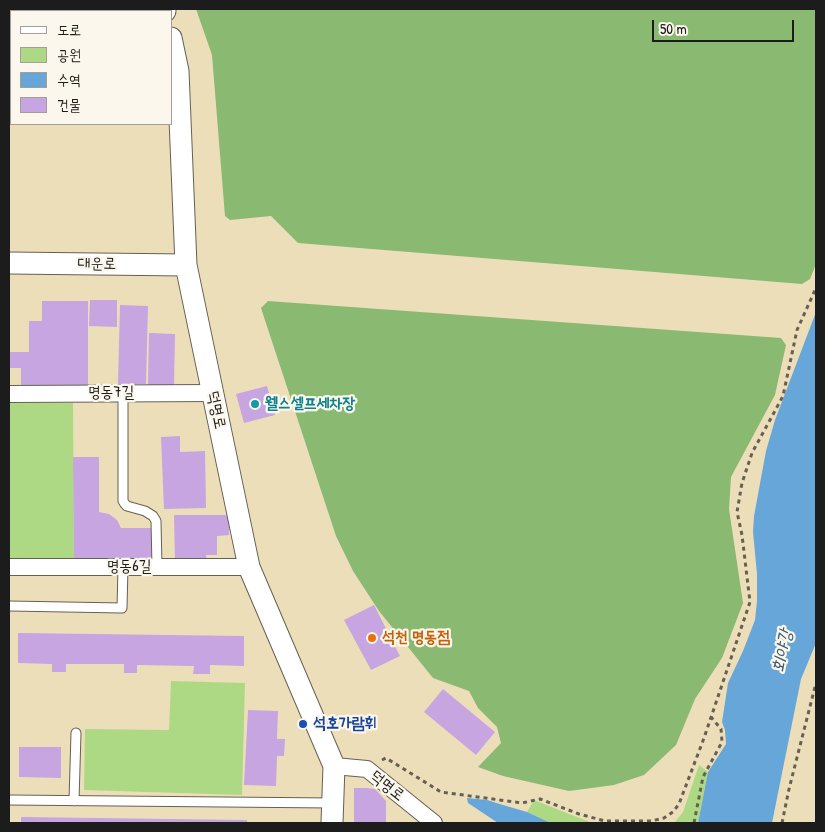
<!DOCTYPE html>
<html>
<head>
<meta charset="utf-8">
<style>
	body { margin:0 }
	#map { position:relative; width:825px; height:832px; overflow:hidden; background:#eddeba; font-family:"Patrick Hand","Poor Story",sans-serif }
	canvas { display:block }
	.frame { position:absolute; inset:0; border:10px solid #1c1c1c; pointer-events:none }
	.legend { position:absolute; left:10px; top:10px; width:162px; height:115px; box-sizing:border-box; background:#fbf7ec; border:1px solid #a29f99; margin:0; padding:6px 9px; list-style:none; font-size:15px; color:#1c1c1c }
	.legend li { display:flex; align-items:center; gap:10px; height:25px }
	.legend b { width:25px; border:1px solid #a29f99 }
	.scale { position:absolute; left:652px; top:20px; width:142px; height:22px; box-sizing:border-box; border:2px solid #1c1c1c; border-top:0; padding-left:6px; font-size:15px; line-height:18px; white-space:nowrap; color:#1c1c1c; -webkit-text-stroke:4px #fbf7ec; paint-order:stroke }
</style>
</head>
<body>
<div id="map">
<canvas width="825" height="832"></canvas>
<div class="frame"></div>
<ul class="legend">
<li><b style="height:6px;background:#fff"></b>도로</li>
<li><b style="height:14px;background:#aed984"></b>공원</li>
<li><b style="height:14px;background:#67a6d9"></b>수역</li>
<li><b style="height:14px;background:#c6a5e0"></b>건물</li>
</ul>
<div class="scale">50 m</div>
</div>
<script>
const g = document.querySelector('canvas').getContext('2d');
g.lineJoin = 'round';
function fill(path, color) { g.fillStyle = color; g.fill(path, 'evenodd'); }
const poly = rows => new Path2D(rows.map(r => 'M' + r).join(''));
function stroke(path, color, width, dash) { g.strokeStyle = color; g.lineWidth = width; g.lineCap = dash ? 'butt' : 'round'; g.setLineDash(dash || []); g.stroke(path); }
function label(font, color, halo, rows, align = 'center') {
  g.font = font + ' "Patrick Hand","Poor Story",sans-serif'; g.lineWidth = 4.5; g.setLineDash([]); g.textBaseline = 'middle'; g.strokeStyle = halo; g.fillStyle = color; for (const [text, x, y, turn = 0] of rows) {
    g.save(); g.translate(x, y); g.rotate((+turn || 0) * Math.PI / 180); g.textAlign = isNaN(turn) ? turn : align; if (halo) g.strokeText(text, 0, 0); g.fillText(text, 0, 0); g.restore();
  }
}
const green = poly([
	[9,403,73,403,74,560,9,559],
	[171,681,245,683,242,795,84,790,85,729,169,730],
	[699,765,708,772,698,823,670,823,675,822,683,812],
	[534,800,569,814,593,823,551,823,527,812]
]);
const forest = poly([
	[196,9,816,9,816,264,810,279,802,284,298,243,271,216,230,220,225,216,212,55],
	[268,301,781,338,786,345,775,395,731,477,729,509,743,603,722,658,695,699,676,745,644,775,614,785,569,791,503,776,478,767,501,743,497,727,478,708,469,691,433,678,379,611,353,571,336,536,261,308]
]);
const water = poly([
	[816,312,816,643,801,679,772,823,698,823,708,772,726,744,725,730,722,722,728,683,743,651,755,620,757,601,757,574,753,532,754,516,766,451,775,420],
	[467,798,487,800,503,805,527,812,551,823,498,823,468,803]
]);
const stream = poly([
	[103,9,104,11]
]);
const building = poly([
	[90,300,117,300,117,327,89,326],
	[42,301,88,301,88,387,21,387,21,368,9,368,9,352,29,352,29,321,42,321],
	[120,305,148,306,146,384,118,384],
	[149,333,175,334,174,386,148,385],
	[267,386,275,415,244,423,236,394],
	[180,436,180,452,205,451,206,508,164,509,161,437],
	[73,457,99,457,99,512,109,514,117,520,121,528,152,528,152,560,74,560],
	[174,515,229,515,229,535,217,536,217,555,206,555,207,563,175,563],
	[374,605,400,656,371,670,344,620],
	[18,633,244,636,244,666,210,665,210,674,193,674,194,666,137,665,137,673,124,673,124,664,66,664,66,672,52,672,52,664,18,663],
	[443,689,495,732,476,755,424,712],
	[248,710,278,711,277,739,285,739,284,756,277,756,276,786,244,785],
	[19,747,61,747,61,778,19,777],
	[354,788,366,788,375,789,386,801,386,823,354,823],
	[21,817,247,820,247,823,21,823]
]);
const path = poly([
	[382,760,386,758,441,792,522,803,540,799,579,814,605,821,651,821,664,818,673,812,679,804,704,738,750,602,742,535,737,512,742,483,752,453,783,396,797,330,816,288],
	[694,823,703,777,722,742,721,729,711,717],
	[782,823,789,789,816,683]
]);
const service = poly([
	[123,393,123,501,125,504,127,506,145,511,153,516,156,521,157,567],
	[9,606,122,608,123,567],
	[9,800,332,803],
	[74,801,76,733]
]);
const minor = poly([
	[9,394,213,393],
	[9,567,249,567],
	[334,766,367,769,434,823]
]);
const tertiary = poly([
	[165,9,165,11],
	[171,38,178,71,186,265,249,567,334,766,332,823],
	[9,263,186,265]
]);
const markers = [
	[255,404,5,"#0f9aa8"],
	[372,638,5,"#e8710a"],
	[303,724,5,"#1a4fb4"]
];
const streetNames = [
	["대운로",97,264,1],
	["명동7길",111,393],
	["덕명로",216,410,78],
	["명동6길",129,567],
	["덕명로",387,786,38]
];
const cultureNames = [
	["웰스셀프세차장",265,404]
];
const foodNames = [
	["석천 명동점",382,638]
];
const transitNames = [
	["석호가람휘",313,724]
];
const waterNames = [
	["회야강",783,651,-79]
];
fill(green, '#aed984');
fill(forest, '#8ab972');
fill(water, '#67a6d9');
stroke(stream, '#67a6d9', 5.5);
fill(building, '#c6a5e0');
stroke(service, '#656053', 11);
stroke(minor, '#656053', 18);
stroke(tertiary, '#656053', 23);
stroke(path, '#656053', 3, [4, 4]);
stroke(service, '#fff', 9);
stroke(minor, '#fff', 16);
stroke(tertiary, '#fff', 21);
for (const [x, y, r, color] of markers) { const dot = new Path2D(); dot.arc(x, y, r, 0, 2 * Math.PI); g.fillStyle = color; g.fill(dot); stroke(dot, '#fbf7ec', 2); }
label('16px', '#1c1c1c', '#fbf7ec', streetNames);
label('bold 16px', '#0d838f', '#fbf7ec', cultureNames, 'left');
label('bold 16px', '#c56008', '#fbf7ec', foodNames, 'left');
label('bold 16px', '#164399', '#fbf7ec', transitNames, 'left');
label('italic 18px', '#3e5a71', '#fbf7ec', waterNames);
</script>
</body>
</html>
